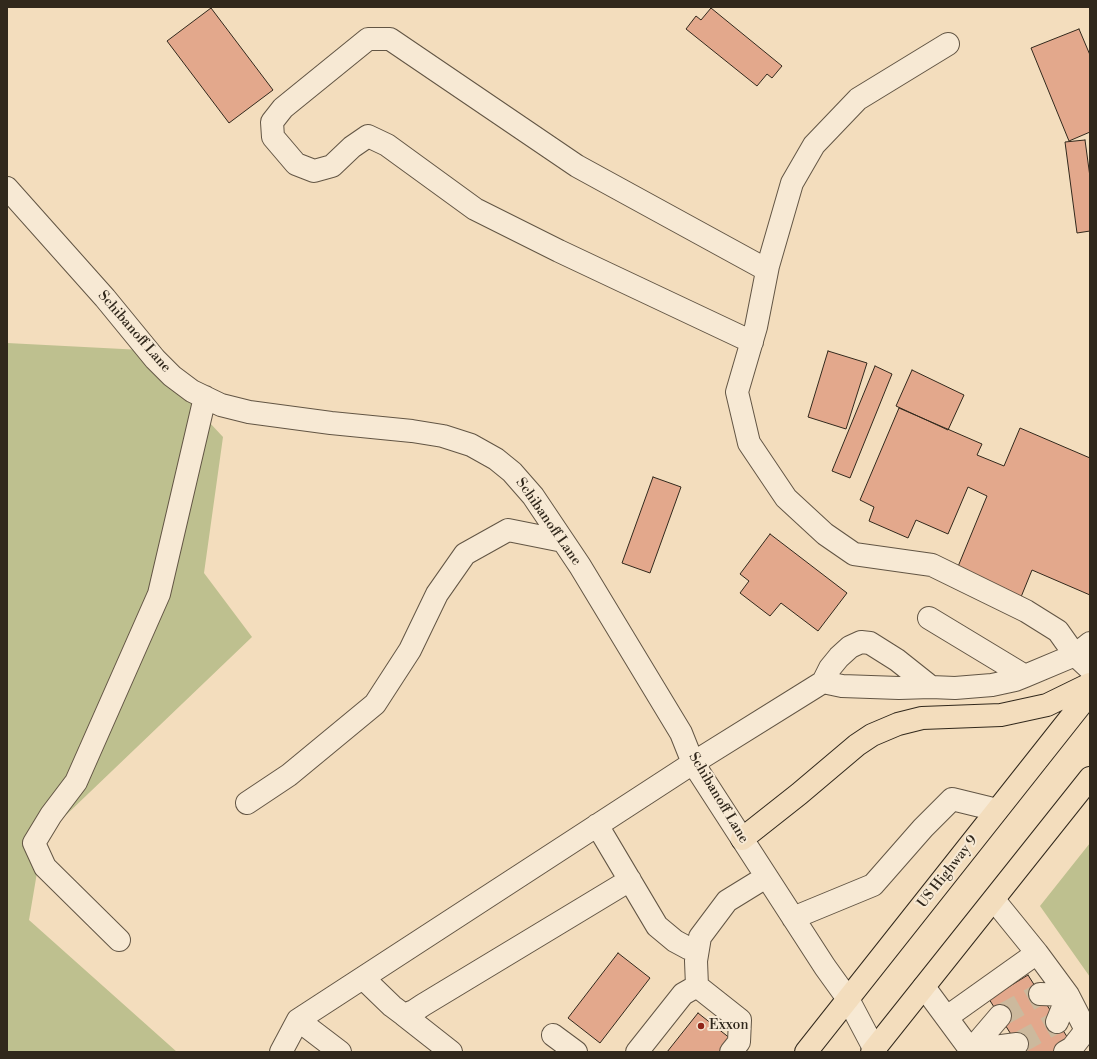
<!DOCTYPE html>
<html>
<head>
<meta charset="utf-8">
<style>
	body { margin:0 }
	#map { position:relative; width:1097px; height:1059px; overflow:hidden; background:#f3ddbd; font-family:"Libre Bodoni",serif }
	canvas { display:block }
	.frame { position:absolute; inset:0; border:8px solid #31281c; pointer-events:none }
</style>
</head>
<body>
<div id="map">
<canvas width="1097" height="1059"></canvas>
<div class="frame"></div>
</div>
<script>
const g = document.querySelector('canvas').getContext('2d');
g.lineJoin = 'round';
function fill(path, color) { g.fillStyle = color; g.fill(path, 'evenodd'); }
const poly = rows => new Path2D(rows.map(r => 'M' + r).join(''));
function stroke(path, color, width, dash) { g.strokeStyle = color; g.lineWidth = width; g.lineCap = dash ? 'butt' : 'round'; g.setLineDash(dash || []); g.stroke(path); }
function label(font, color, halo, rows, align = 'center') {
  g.font = font + ' "Libre Bodoni",serif'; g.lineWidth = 4; g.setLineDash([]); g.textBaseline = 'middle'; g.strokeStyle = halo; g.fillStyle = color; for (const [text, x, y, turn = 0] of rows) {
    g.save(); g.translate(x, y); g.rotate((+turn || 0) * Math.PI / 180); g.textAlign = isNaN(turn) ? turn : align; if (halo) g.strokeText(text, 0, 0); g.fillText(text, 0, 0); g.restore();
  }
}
const green = poly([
	[7,343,142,350,223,437,204,573,252,637,43,837,29,920,177,1052,7,1052],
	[1090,843,1090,977,1040,906]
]);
const building = poly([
	[211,8,273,90,229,123,167,41,211,8],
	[711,8,782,66,772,78,767,74,757,86,686,29,696,16,701,20,711,8],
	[1079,29,1090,55,1090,132,1069,141,1031,48,1079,29],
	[1085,140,1090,177,1090,231,1077,233,1065,142,1085,140],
	[828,351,867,363,846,429,808,417,828,351],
	[875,366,892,374,850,478,832,471,875,366],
	[912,370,964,395,948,430,896,406,912,370],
	[899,408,982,444,977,455,1004,466,1020,428,1090,458,1090,595,1032,570,1021,597,957,569,987,496,968,487,948,534,916,520,908,538,869,521,874,507,860,500,899,408],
	[653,477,681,487,650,573,622,563,653,477],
	[770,534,847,593,818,631,781,603,770,616,740,593,749,581,740,574,770,534],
	[618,953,650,978,600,1043,568,1018,618,953],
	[1028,975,1071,1043,1057,1052,1022,1052,989,999,1028,975],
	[698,1013,731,1039,720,1052,667,1052,698,1013]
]);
const minorTunnel = poly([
	[1000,1016,1040,994],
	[1017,1044,1057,1022]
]);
const minor = poly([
	[948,44,858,99,814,145,792,183,768,266,756,327,737,392,749,443,786,498,825,534,854,554,932,565,1026,611,1058,631,1075,655,1090,669],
	[7,188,105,298,155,359,172,376,192,391,221,405,249,412,331,423,412,431,443,436,471,445,496,459,512,472,533,496,580,566,681,733,693,763,825,967,848,999,876,1052],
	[752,342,559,251,475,209,387,145,368,136,352,147,332,166,314,171,296,164,273,137,272,122,283,108,368,39,390,39,577,166,767,270],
	[929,618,1025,676],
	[823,682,842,686,899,688,931,687,955,688,992,685,1015,680,1025,676,1075,655,1090,643],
	[247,803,289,775,375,704,410,650,437,594,465,554,508,530,563,541],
	[597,825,657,926,675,941,688,948,697,951],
	[994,900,1037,953,1068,995,1086,1030,1072,1048,1065,1052],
	[793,918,873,885,923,828,952,799,997,810],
	[119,940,45,867,34,843,51,815,76,782,159,594,205,397],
	[363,978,392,1006,404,1015,414,1011,423,1005,630,880],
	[924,987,972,1052],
	[1040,994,1068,995,1057,1022],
	[404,1015,451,1052],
	[947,1017,1037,953],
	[298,1020,693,763,823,682,830,668,839,657,850,647,861,642,870,643,897,660,931,687],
	[553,1035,576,1052],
	[971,1050,1017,1044],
	[971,1050,1000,1016],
	[281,1052,298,1020,340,1052],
	[637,1052,683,994,697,986],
	[731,1052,739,1042,740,1020,697,986,696,961,700,937,727,901,766,877]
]);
const highway = poly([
	[742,839,799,794,857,745,872,735,898,724,922,718,1001,715,1047,705,1090,684],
	[806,1052,1090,693],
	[872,1052,1090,778]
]);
const markers = [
	[701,1026,4,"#8f2418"]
];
const streetNames = [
	["Schibanoff Lane",134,332,49],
	["Schibanoff Lane",548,522,55],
	["Schibanoff Lane",718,798,59],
	["US Highway 9",948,872,-52]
];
const poiNames = [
	["Exxon",709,1026]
];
fill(green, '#bec08f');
fill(building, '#e3a88c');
stroke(building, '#31281c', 1);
stroke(minorTunnel, '#ccb99d', 22, [22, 11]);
stroke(minor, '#625544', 24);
stroke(highway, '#31281c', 24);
stroke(minor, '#f7e9d4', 22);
stroke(highway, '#f3ddbd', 22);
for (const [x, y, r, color] of markers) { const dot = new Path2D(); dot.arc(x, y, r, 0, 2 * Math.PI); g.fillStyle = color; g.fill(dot); stroke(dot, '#f7e9d4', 1.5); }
label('14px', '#31281c', '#f7e9d4', streetNames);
label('14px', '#31281c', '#f7e9d4', poiNames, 'left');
</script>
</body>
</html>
